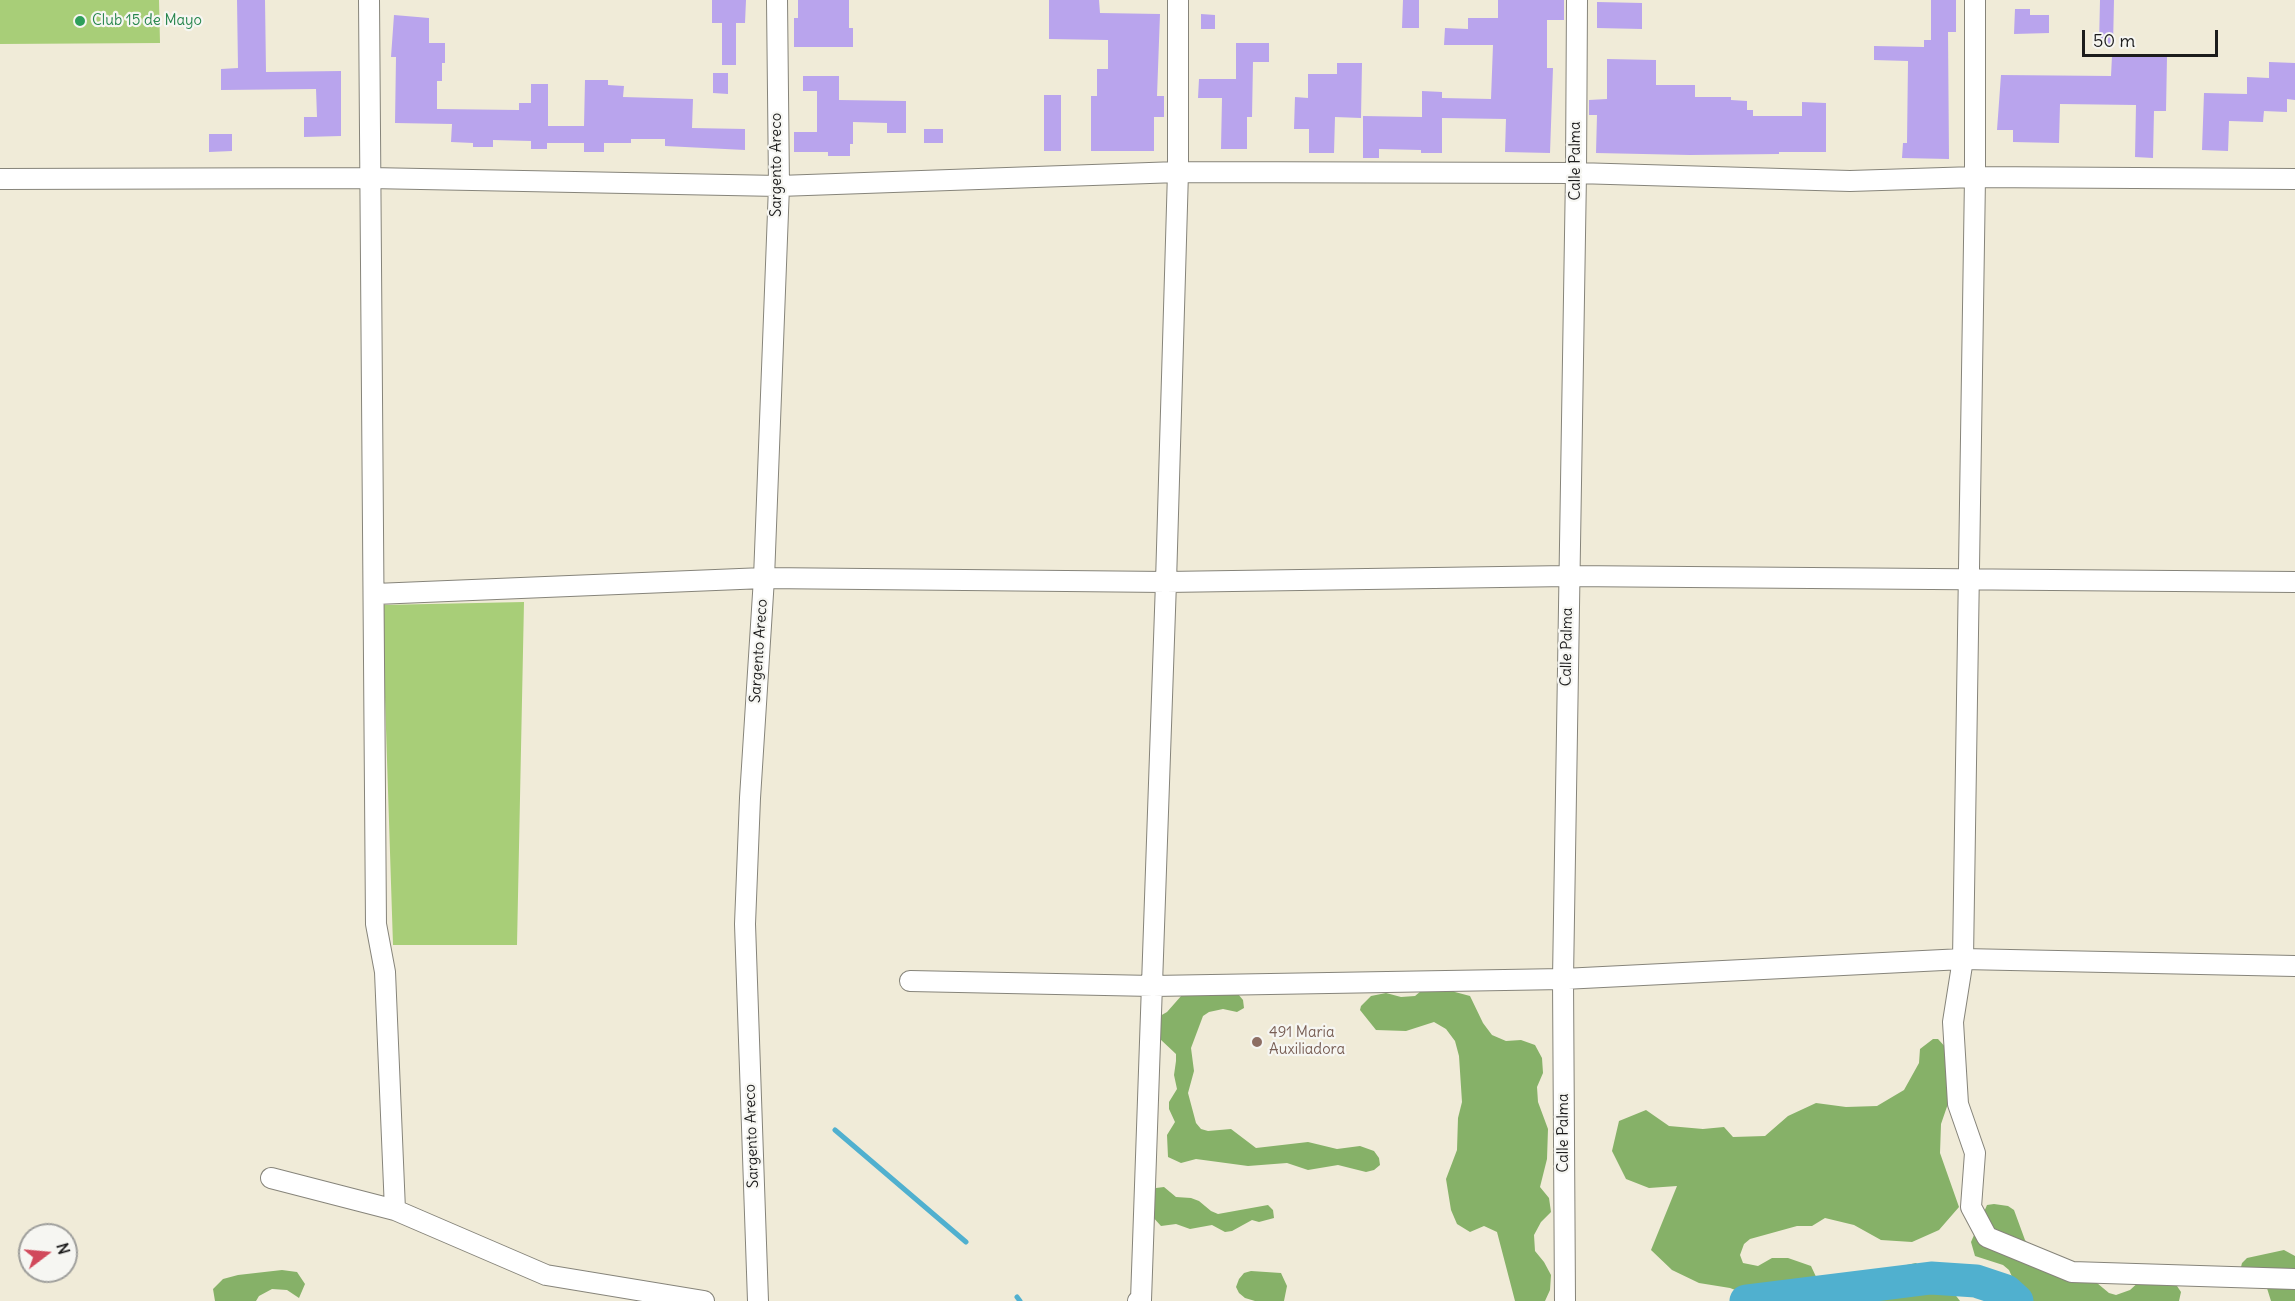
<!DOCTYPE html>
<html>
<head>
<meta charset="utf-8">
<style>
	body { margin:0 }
	#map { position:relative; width:2295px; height:1301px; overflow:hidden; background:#f0ebd8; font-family:Delius,sans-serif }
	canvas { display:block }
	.north { position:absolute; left:18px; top:1223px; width:60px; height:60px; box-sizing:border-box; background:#f6f6f2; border:2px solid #9f9f9c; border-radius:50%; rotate:74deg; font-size:16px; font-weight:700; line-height:24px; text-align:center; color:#1c1c1c }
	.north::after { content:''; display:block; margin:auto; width:21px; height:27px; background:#d1495b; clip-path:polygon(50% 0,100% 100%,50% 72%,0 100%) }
	.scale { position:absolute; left:2082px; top:30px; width:136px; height:27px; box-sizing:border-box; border:3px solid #1c1c1c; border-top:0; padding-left:8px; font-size:18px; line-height:21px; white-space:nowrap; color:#1c1c1c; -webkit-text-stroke:4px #f6f6f2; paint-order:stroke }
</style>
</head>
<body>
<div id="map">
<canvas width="2295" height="1301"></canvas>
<div class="north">N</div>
<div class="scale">50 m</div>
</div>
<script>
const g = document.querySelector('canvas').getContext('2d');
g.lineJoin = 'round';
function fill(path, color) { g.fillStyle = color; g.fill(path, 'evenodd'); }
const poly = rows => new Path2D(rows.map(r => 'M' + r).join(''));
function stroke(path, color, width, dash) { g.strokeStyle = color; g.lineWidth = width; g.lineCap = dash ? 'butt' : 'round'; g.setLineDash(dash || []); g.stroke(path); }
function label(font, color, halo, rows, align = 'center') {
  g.font = font + ' Delius,sans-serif'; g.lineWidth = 4.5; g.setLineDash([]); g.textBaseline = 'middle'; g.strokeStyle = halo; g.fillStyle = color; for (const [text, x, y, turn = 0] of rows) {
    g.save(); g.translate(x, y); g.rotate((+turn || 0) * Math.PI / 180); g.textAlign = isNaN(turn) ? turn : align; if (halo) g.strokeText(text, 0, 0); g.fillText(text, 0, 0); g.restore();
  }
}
const green = poly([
	[0,0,159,0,160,43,0,44],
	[524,602,517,945,393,945,382,605]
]);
const forest = poly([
	[1443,984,1455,992,1470,996,1483,1023,1492,1035,1506,1041,1521,1040,1535,1045,1542,1058,1543,1073,1537,1087,1538,1102,1548,1129,1547,1159,1540,1187,1549,1198,1551,1212,1541,1222,1534,1235,1535,1251,1544,1262,1551,1275,1550,1290,1545,1301,1515,1301,1497,1232,1484,1226,1470,1232,1457,1224,1451,1210,1446,1179,1457,1150,1458,1118,1462,1102,1459,1056,1455,1041,1446,1029,1434,1022,1406,1031,1376,1030,1360,1010,1361,1006,1371,996,1386,993,1401,997,1415,996,1427,986],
	[1238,994,1243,1000,1244,1008,1237,1012,1223,1009,1209,1012,1203,1016,1191,1048,1194,1071,1188,1093,1196,1123,1201,1129,1208,1131,1231,1129,1256,1148,1308,1142,1337,1149,1360,1146,1374,1151,1379,1158,1380,1165,1374,1170,1366,1172,1338,1165,1308,1170,1287,1163,1248,1166,1196,1159,1181,1163,1168,1157,1167,1135,1175,1122,1169,1109,1169,1102,1177,1089,1174,1075,1176,1061,1176,1054,1160,1039,1158,1031,1160,1016,1167,1012,1182,995],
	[1933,1039,1938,1039,1948,1050,1951,1095,1941,1124,1940,1153,1959,1207,1939,1230,1912,1242,1881,1240,1854,1225,1825,1218,1812,1226,1797,1226,1750,1239,1744,1244,1740,1255,1743,1263,1758,1266,1772,1258,1788,1258,1811,1266,1818,1281,1815,1296,1810,1301,1764,1301,1730,1288,1699,1283,1672,1270,1651,1250,1677,1186,1649,1188,1626,1179,1612,1151,1619,1121,1646,1110,1669,1126,1703,1129,1724,1127,1733,1137,1765,1136,1788,1116,1816,1103,1846,1107,1877,1106,1904,1090,1919,1063,1920,1049],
	[1164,1187,1176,1197,1191,1198,1199,1201,1211,1211,1218,1214,1268,1205,1273,1210,1274,1218,1259,1222,1252,1220,1232,1231,1225,1232,1212,1225,1190,1229,1176,1224,1161,1226,1151,1215,1151,1193,1156,1188],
	[1994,1204,2008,1206,2014,1210,2025,1240,2030,1246,2059,1257,2074,1281,2097,1283,2109,1293,2116,1295,2130,1290,2141,1280,2149,1279,2163,1285,2177,1286,2181,1292,2179,1301,2023,1301,2009,1270,2003,1265,1975,1256,1971,1242,1987,1205],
	[2284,1250,2295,1256,2295,1301,2271,1301,2266,1285,2240,1271,2242,1263,2247,1258],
	[1916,1263,1928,1273,1936,1287,1950,1288,1960,1301,1826,1301,1851,1290,1863,1282,1883,1283,1890,1274,1902,1266],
	[282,1270,297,1272,305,1284,299,1298,287,1290,272,1289,259,1296,256,1301,215,1301,213,1289,223,1279,238,1275],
	[1251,1271,1281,1273,1287,1286,1284,1301,1255,1301,1245,1298,1239,1293,1236,1287,1239,1279,1244,1273]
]);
const stream = poly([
	[835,1130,966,1242],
	[1017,1297,1020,1301]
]);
const river = poly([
	[1746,1301,1931,1278,1976,1281,2006,1291,2017,1301]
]);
const building = poly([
	[237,0,265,0,266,72,341,71,341,136,304,137,304,117,317,117,316,89,221,90,221,69,238,68],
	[712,0,746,0,745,23,736,23,736,65,722,65,722,23,712,23],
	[798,0,849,0,849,28,853,28,853,47,794,47,794,18,798,18],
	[1049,0,1099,0,1100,13,1160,14,1157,96,1164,96,1164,117,1154,117,1154,151,1091,151,1091,96,1097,96,1097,69,1108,69,1108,40,1049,39],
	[1403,0,1419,0,1419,28,1402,28],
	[1498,0,1564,0,1564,20,1547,20,1547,68,1553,68,1550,153,1505,152,1506,119,1442,118,1442,153,1421,153,1421,150,1379,149,1379,158,1363,158,1363,116,1422,117,1422,91,1442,92,1442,98,1491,99,1493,45,1444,45,1445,28,1468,29,1468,18,1498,18],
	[1931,0,1956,0,1956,32,1948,32,1949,159,1902,158,1903,143,1907,143,1908,61,1874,60,1874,46,1924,47,1924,40,1931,40],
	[2100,0,2114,0,2113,46,2099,45],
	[1597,2,1642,3,1642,29,1597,28],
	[2015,9,2030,9,2030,15,2049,15,2049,33,2014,34],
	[1201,14,1215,15,1215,29,1201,29],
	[394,15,429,18,429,43,445,43,445,63,442,63,442,81,437,81,437,109,519,110,519,103,531,103,531,84,548,84,548,126,584,126,585,80,608,80,608,85,624,86,623,97,693,99,692,128,745,129,745,150,665,146,665,139,631,139,631,143,604,143,604,152,584,152,584,143,547,143,547,149,531,149,531,141,493,140,493,147,473,147,473,143,451,142,452,124,395,123,396,57,391,57],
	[1236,43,1269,43,1269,62,1253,62,1252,117,1247,117,1247,149,1221,149,1222,98,1198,98,1199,79,1236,79],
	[2112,56,2167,57,2166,111,2154,111,2153,158,2135,157,2136,105,2060,104,2059,143,2013,142,2013,130,1997,130,2001,75,2111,76],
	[1607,59,1656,60,1656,85,1695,85,1695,97,1731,97,1731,100,1747,101,1747,110,1753,110,1753,116,1802,116,1802,102,1826,103,1826,152,1779,152,1779,154,1690,155,1596,153,1597,115,1589,115,1589,100,1607,99],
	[2269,62,2295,63,2295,100,2287,99,2287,112,2264,111,2263,122,2229,121,2228,151,2202,150,2204,93,2247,94,2247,77,2269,78],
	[1337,63,1362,63,1361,118,1335,117,1334,153,1309,153,1309,129,1294,129,1295,97,1308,98,1308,74,1337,74],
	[713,73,728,73,728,94,713,93],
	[803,76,839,76,839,100,906,101,906,133,887,133,887,123,853,122,853,144,850,144,850,156,828,156,828,152,794,152,794,132,817,132,817,91,803,91],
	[1044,95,1061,95,1061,151,1044,151],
	[924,129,943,129,943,143,924,143],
	[209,134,232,134,232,151,209,152]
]);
const minor = poly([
	[369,0,376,924,385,972,395,1210],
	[1975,0,1975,177,1963,959,1953,1022,1958,1104,1975,1153,1971,1207,1987,1237,2072,1272,2295,1279],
	[0,179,370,178,779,186,1178,172,1576,173,1850,181,1975,177,2295,179],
	[375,594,764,578,1166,582,1568,576,2295,582],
	[910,981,1153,986,1563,979,1963,959,2295,966],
	[271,1178,395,1210,546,1275,704,1301],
	[758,1301,745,924,750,798,764,578,779,186,777,0],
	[1138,1301,1141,1300,1143,1243,1166,582,1178,172,1178,0],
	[1565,1301,1563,979,1576,173,1577,0]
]);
const markers = [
	[80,21,6,"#2e9e5b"],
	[1257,1042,6,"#8d6e63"]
];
const leisureNames = [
	["Club 15 de Mayo",92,21]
];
const streetNames = [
	["Calle Palma",1576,161,-90],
	["Sargento Areco",777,165,-90],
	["Calle Palma",1567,647,-89],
	["Sargento Areco",759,651,-86],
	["Calle Palma",1564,1133,-90],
	["Sargento Areco",752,1136,-92]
];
const educationNames = [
	["491 Maria",1269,1033],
	["Auxiliadora",1269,1050]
];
fill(green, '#a8ce78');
fill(forest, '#86b168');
stroke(stream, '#50b0cf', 5);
stroke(river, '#50b0cf', 33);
fill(building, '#b9a4ed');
stroke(minor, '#86847a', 22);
stroke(minor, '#fff', 20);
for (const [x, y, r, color] of markers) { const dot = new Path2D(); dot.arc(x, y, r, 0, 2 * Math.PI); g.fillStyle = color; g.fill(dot); stroke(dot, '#f6f6f2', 2); }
label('15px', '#27864d', '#f6f6f2', leisureNames, 'left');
label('15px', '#1c1c1c', '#f6f6f2', streetNames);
label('15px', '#785e54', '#f6f6f2', educationNames, 'left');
</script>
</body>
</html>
